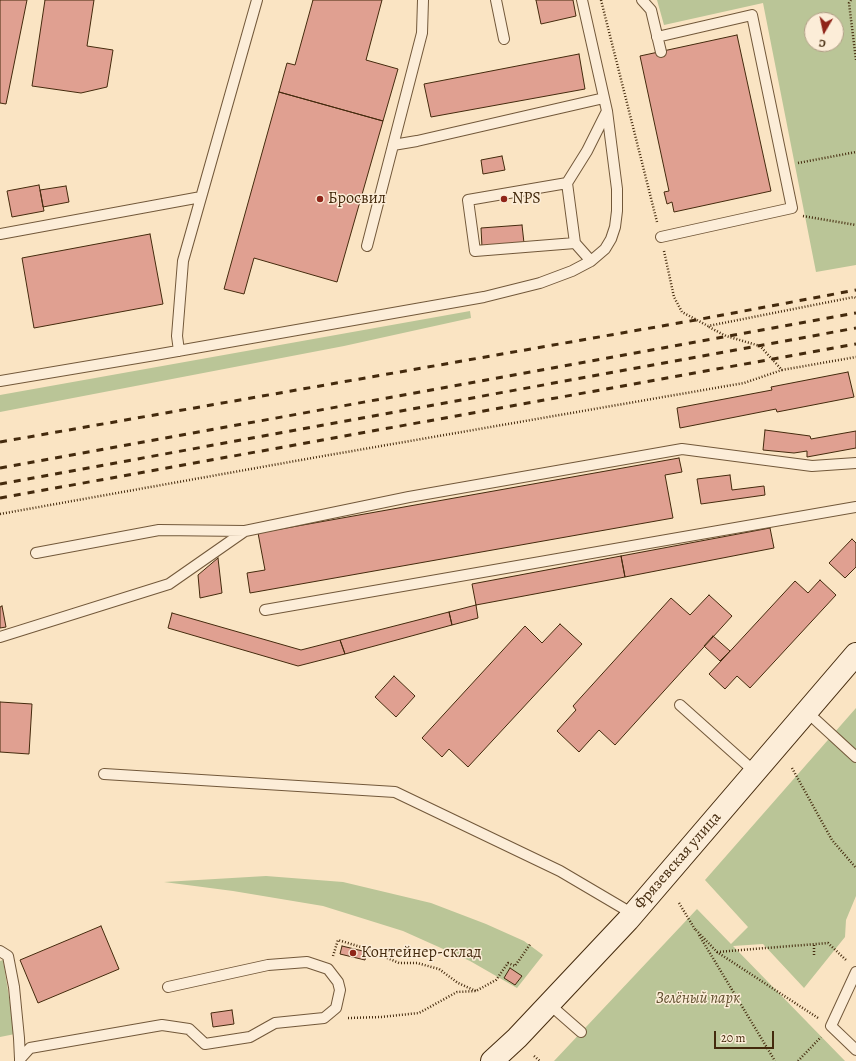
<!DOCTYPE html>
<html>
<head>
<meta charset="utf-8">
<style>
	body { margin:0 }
	#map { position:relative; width:856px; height:1061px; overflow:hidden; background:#fae4c3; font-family:Alegreya,serif }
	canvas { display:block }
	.north { position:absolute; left:804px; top:12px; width:40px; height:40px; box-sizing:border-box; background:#fcedd8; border:1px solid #b29f87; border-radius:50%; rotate:189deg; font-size:11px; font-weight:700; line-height:16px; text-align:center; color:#442a0d }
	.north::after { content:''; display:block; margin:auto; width:14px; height:18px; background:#8f2418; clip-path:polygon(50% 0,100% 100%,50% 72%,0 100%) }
	.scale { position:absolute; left:714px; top:1031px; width:60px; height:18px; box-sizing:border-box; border:2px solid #442a0d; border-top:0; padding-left:5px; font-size:12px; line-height:14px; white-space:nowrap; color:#442a0d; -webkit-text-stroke:3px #fcedd8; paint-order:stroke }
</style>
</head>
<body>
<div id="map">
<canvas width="856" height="1061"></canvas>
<div class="north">С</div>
<div class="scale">20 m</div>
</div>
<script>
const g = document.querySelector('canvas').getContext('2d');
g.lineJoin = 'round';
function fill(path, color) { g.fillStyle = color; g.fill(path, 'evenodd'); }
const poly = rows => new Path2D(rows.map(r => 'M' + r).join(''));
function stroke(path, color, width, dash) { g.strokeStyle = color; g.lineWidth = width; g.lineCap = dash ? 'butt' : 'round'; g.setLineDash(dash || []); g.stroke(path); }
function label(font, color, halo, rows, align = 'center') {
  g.font = font + ' Alegreya,serif'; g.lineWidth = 3; g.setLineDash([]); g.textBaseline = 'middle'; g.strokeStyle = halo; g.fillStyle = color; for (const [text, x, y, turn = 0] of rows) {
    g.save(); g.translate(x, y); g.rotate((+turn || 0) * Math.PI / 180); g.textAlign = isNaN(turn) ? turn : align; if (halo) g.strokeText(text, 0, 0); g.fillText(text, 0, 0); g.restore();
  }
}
const green = poly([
	[657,0,856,0,856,265,816,272,763,3,664,25],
	[812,20,836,20,836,44,812,44],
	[470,311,471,318,344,346,0,412,0,395],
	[856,708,856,896,846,920,845,937,804,988,763,944,733,946,845,1061,554,1061,697,909,731,944,748,927,705,880],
	[266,876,343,882,431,903,486,924,524,941,543,955,517,988,470,961,403,931,323,906,233,891,164,882],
	[3,960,15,1034,0,1037,0,961]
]);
const building = poly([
	[0,0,27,0,6,104,0,103,0,0],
	[45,0,94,0,87,46,113,50,107,87,81,93,32,86,45,0],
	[313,0,382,0,366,60,398,69,383,121,279,92,287,63,295,65,313,0],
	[536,0,573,0,576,16,541,24,536,0],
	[737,35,771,191,674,212,672,202,667,204,664,192,669,191,640,56,737,35],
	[579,54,585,89,431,117,424,84,579,54],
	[279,92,383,121,337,282,254,258,244,294,224,289,279,92],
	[502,156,505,170,483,174,481,160,502,156],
	[39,185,44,211,12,217,7,191,39,185],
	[66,186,69,202,43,207,40,190,66,186],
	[522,225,524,243,482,247,481,228,522,225],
	[150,234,163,304,34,328,22,258,150,234],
	[848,372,854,397,777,412,776,409,680,428,677,408,772,390,771,387,848,372],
	[765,430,810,436,811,439,856,431,856,448,807,457,807,451,794,453,763,450,765,430],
	[679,458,682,472,665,475,673,518,250,593,247,573,265,570,258,533,679,458],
	[730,475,732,490,764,486,765,495,701,504,697,479,730,475],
	[770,528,774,548,625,577,621,556,770,528],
	[852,539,856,543,856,567,845,578,829,563,852,539],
	[621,556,625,577,476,605,472,584,621,556],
	[218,558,222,593,200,598,198,575,218,558],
	[820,580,836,595,750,688,737,676,725,689,709,674,795,581,808,593,820,580],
	[709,595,732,616,615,745,599,730,579,752,557,731,576,710,573,706,671,598,690,615,709,595],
	[476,605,478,618,452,625,449,612,476,605],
	[2,606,6,627,0,628,0,607,2,606],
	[449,612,452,625,345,654,340,640,449,612],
	[172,613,301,650,340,640,345,654,298,666,168,628,172,613],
	[560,624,582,644,468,767,449,749,442,757,422,738,525,626,542,643,560,624],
	[713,636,730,651,720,661,704,646,713,636],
	[394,676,415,696,396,717,375,697,394,676],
	[0,702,32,704,29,754,0,752,0,702],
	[101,926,119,969,38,1003,20,960,101,926],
	[342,946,367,952,365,960,340,954,342,946],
	[510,968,522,976,515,985,504,978,510,968],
	[232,1010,234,1024,213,1027,211,1013,232,1010]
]);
const path = poly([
	[601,0,657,222],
	[851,0,849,3,856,60],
	[798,163,856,152],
	[803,216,856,225],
	[664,251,674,297,682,312,708,326,854,297,856,298],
	[709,327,726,336,760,346,782,370,856,357],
	[0,514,312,458,744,383,782,370],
	[792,768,832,840,856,868],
	[679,903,696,931],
	[696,930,717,952,818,1018],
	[699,935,775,1061],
	[717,952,828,943,847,961],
	[814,955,814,944],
	[333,956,338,940,364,948,399,963,417,963,439,969,458,983,476,991],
	[348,1018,381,1017,419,1013,457,992,476,991,496,980,508,963,515,966,531,943],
	[534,1056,540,1061],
	[798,1061,821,1037]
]);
const service = poly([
	[496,0,504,39],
	[642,0,651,10,661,52],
	[657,37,752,15,792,208,661,237],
	[393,145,417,141,604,98],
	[567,183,575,243],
	[0,234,201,197],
	[367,246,422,33,423,0],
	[591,261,575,243,475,251,468,200,567,183,587,151,607,111],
	[179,351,177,336,183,261,257,0],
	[0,381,155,355,484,297,540,283,572,271,591,261,605,249,611,239,615,227,617,211,617,189,607,111,582,0],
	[36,553,159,530,245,531],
	[265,610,856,507],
	[0,637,169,584,245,531,409,497,682,449,812,466,856,463],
	[680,705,755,772],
	[807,712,856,757],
	[104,774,395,792,560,871,633,914],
	[0,951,8,956,14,987,19,1038,20,1059],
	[856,972,831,1026,856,1050],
	[549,1004,581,1032],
	[20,1061,20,1059,30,1048,162,1025,189,1029,205,1044,250,1037,275,1023,324,1018,336,1008,340,990,338,982,328,969,307,962,268,965,168,987]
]);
const secondary = poly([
	[492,1061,517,1038,549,1004,628,920,856,654]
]);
const rail = poly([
	[0,442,696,320,856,290],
	[0,468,856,313],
	[0,484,856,328],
	[0,498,856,344]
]);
const markers = [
	[320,199,4,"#8f2418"],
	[504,199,4,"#8f2418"],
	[353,953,4,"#8f2418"]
];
const poiNames = [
	["Бросвил",328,199],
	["NPS",512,199],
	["Контейнер-склад",361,953]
];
const streetNames = [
	["Фрязевская улица",678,861,-49]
];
const parkNames = [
	["Зелёный парк",698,999]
];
fill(green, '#bac597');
fill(building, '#e0a091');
stroke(building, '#442a0d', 1);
stroke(service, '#72583a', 12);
stroke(secondary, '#442a0d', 24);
stroke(path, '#442a0d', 2.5, [1, 2]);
stroke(service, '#fcedd8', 10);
stroke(secondary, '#fcedd8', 22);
stroke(rail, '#442a0d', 3, [7, 7]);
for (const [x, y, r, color] of markers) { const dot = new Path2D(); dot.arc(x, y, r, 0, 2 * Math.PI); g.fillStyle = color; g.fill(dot); stroke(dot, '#fcedd8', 1.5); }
label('16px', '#442a0d', '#fcedd8', poiNames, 'left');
label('16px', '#442a0d', '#fcedd8', streetNames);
label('italic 16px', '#625130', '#fcedd8', parkNames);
</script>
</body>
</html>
